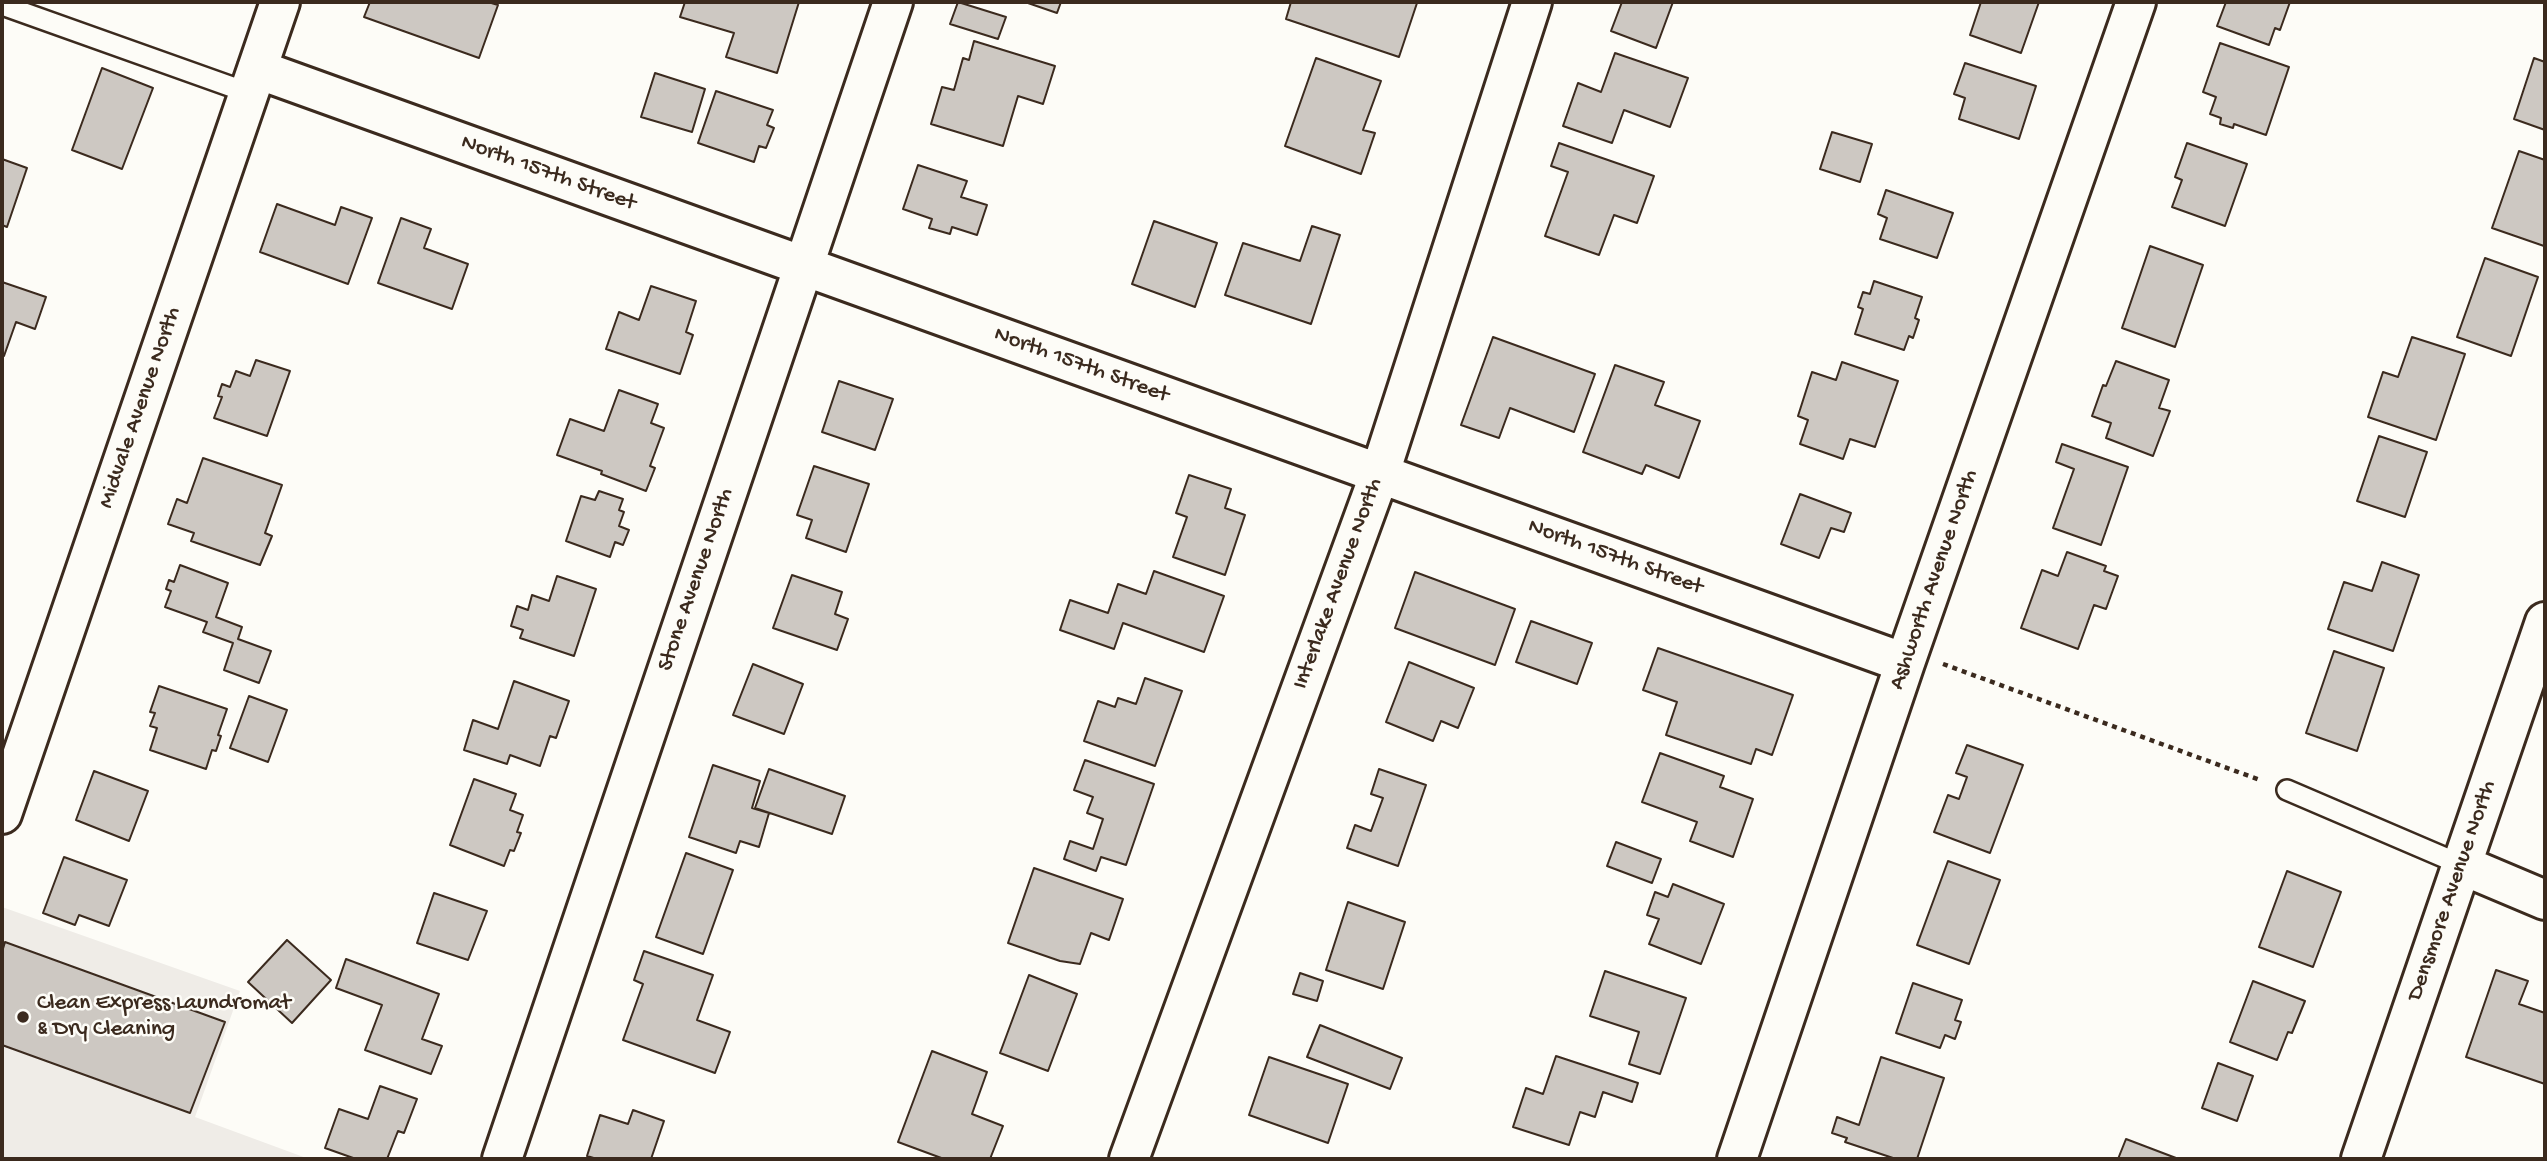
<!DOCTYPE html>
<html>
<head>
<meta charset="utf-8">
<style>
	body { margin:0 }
	#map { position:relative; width:2547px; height:1161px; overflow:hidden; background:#fdfcf7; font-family:"Gochi Hand",sans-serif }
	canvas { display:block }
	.frame { position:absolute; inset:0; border:4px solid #3b2a1e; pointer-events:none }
</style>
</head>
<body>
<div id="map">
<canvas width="2547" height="1161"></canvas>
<div class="frame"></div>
</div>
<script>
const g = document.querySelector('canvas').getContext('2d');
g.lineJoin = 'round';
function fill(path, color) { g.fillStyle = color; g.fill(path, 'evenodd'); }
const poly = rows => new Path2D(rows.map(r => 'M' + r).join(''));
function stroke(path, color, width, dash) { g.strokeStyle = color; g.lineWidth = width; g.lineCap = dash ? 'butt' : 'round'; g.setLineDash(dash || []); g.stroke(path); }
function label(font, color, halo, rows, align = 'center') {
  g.font = font + ' "Gochi Hand",sans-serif'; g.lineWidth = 5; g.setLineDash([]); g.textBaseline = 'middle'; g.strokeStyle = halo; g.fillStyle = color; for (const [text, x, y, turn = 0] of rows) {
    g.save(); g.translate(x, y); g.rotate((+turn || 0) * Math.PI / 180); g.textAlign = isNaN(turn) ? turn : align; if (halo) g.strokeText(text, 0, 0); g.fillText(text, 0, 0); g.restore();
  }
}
const built = poly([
	[2,907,240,991,195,1117,309,1159,2,1159]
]);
const building = poly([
	[370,2,488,2,498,5,479,58,364,17,370,2],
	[685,2,799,2,777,73,726,57,734,33,680,17,685,2],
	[958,2,1006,17,998,39,950,24,958,2],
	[1025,2,1061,2,1057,13,1025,2],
	[1291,2,1414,2,1417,3,1399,57,1286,19,1291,2],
	[1622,2,1673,2,1656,48,1611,31,1622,2],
	[1981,2,2039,2,2021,53,1970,35,1981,2],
	[2226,2,2290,2,2280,30,2275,28,2269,45,2217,26,2226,2],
	[974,41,1055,66,1043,104,1018,96,1003,146,931,124,942,87,954,90,963,58,969,60,974,41],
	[2220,43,2289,67,2266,135,2234,124,2233,128,2220,124,2221,118,2210,114,2216,97,2203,92,2220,43],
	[1615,53,1688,78,1670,127,1624,110,1612,143,1563,126,1578,83,1601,92,1615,53],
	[1316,58,1381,81,1363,130,1375,133,1361,174,1285,146,1316,58],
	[2534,58,2545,62,2545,130,2514,119,2534,58],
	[1965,63,2036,86,2019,139,1959,119,1965,98,1954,94,1965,63],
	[102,68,153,88,122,169,72,150,102,68],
	[655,73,705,89,692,132,641,117,655,73],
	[716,91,773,110,767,125,774,128,766,148,759,146,754,162,698,143,716,91],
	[1832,132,1872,144,1860,182,1820,169,1832,132],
	[1559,143,1654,176,1637,223,1614,215,1599,255,1545,236,1568,172,1551,166,1559,143],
	[2187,143,2247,164,2225,226,2172,207,2182,180,2175,177,2187,143],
	[2519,151,2545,160,2544,246,2492,228,2519,151],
	[2,159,27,168,7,227,2,225,2,159],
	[918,165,967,181,961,197,987,205,977,235,952,227,950,234,929,228,932,219,903,209,918,165],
	[1886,190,1953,213,1937,258,1880,239,1887,218,1878,214,1886,190],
	[277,204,335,225,341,207,372,218,348,284,260,252,277,204],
	[401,218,431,229,424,248,468,264,452,309,378,283,401,218],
	[1154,221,1217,243,1195,307,1132,284,1154,221],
	[1312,226,1340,235,1311,324,1225,295,1243,243,1300,261,1312,226],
	[2150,246,2203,265,2175,347,2122,328,2150,246],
	[2485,258,2538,277,2511,356,2457,337,2485,258],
	[1874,281,1922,297,1915,318,1919,320,1913,338,1909,336,1904,350,1855,334,1863,309,1858,307,1863,292,1870,294,1874,281],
	[2,282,46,297,35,329,16,322,4,356,2,355,2,282],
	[651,286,696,301,686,332,693,335,680,374,606,349,619,312,639,320,651,286],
	[1493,337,1595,374,1574,432,1510,408,1499,438,1461,425,1493,337],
	[2412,337,2465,354,2436,440,2368,417,2383,372,2398,377,2412,337],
	[256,360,290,371,267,436,214,418,222,397,218,396,222,384,230,387,236,371,250,376,256,360],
	[2116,361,2169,380,2159,408,2170,411,2153,456,2106,438,2111,423,2092,416,2103,385,2106,386,2116,361],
	[1842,362,1898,381,1875,447,1850,439,1843,459,1800,444,1808,420,1798,416,1812,372,1836,380,1842,362],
	[1615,365,1664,382,1655,405,1700,421,1679,478,1646,465,1642,474,1583,452,1615,365],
	[839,381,893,399,875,450,822,432,839,381],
	[619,390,658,404,651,423,664,428,650,466,655,468,646,491,601,474,602,471,557,455,570,419,604,431,619,390],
	[2379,436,2427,452,2405,517,2357,501,2379,436],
	[2062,444,2128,467,2101,545,2053,528,2074,469,2056,462,2062,444],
	[203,458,282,485,265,533,272,536,260,565,191,541,194,533,168,524,177,499,187,503,203,458],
	[814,466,869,484,846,552,806,538,812,520,797,515,814,466],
	[1189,475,1231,489,1225,508,1245,515,1225,575,1173,557,1187,517,1176,513,1189,475],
	[599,491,623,499,619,510,624,512,619,526,629,530,623,545,615,542,610,557,566,541,581,496,595,500,599,491],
	[1800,494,1851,513,1844,532,1831,528,1819,558,1781,544,1800,494],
	[2067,552,2106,566,2104,571,2118,576,2106,609,2094,605,2078,649,2021,628,2042,570,2058,576,2067,552],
	[2382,562,2419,575,2393,651,2328,629,2344,582,2372,591,2382,562],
	[180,565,228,583,216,617,242,627,238,639,271,651,259,683,224,670,233,643,203,632,207,622,165,607,171,591,166,589,169,580,174,582,180,565],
	[1154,571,1224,596,1204,652,1123,623,1114,649,1060,630,1070,600,1108,613,1118,584,1146,594,1154,571],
	[1415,572,1515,609,1495,665,1395,628,1415,572],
	[792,575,842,592,835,614,848,619,837,650,773,628,792,575],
	[557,576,596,589,574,656,520,638,523,630,511,626,517,606,528,610,532,595,549,601,557,576],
	[1531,621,1592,643,1577,684,1516,662,1531,621],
	[1658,648,1793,695,1772,755,1756,749,1751,764,1666,735,1677,702,1643,690,1658,648],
	[2334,651,2384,668,2357,751,2306,733,2334,651],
	[1409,662,1474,688,1458,728,1441,721,1433,741,1386,722,1409,662],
	[753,664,803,684,784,734,733,715,753,664],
	[1145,678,1182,691,1155,766,1084,741,1098,701,1115,707,1118,698,1136,704,1145,678],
	[514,681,569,701,556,738,550,736,540,766,510,755,507,764,464,750,473,720,498,729,514,681],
	[159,686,227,709,218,735,221,736,216,751,212,750,206,769,150,750,157,728,150,726,155,713,150,712,159,686],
	[249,696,287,710,268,762,230,748,249,696],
	[1967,745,2023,765,1990,853,1934,832,1948,795,1959,799,1967,777,1956,773,1967,745],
	[1660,753,1724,776,1720,787,1753,799,1733,857,1690,841,1697,822,1642,802,1660,753],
	[1085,760,1154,784,1126,865,1101,857,1096,871,1064,859,1070,841,1093,849,1103,819,1087,813,1093,797,1074,790,1085,760],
	[713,765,760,781,752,808,769,813,759,847,740,841,736,853,689,837,713,765],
	[769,769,845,796,832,834,755,808,769,769],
	[1379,769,1426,785,1398,866,1347,848,1355,825,1371,831,1383,798,1371,794,1379,769],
	[94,771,148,791,129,841,76,820,94,771],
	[474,779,516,794,510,810,523,815,517,832,521,833,514,851,510,850,504,866,450,845,474,779],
	[1616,842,1661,859,1652,883,1607,866,1616,842],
	[686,853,733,870,703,954,656,937,686,853],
	[64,857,127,880,109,926,79,915,75,925,43,913,64,857],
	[1948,861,2000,880,1969,964,1917,945,1948,861],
	[1034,868,1123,899,1109,940,1091,933,1080,964,1060,961,1008,943,1034,868],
	[2287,871,2341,892,2313,967,2259,947,2287,871],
	[1673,884,1724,904,1701,964,1649,944,1659,919,1647,915,1655,892,1668,897,1673,884],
	[434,893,487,911,468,960,417,943,434,893],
	[1348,902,1405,922,1383,989,1326,970,1348,902],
	[287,940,331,980,292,1023,248,982,287,940],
	[5,942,225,1022,190,1113,2,1045,2,952,5,942],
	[644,951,713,975,697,1020,730,1032,715,1073,623,1040,643,984,634,980,644,951],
	[346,959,439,994,422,1039,442,1046,431,1074,365,1050,382,1005,336,988,346,959],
	[2496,970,2528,981,2519,1004,2545,1013,2545,1084,2466,1057,2496,970],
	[1605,971,1686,998,1660,1074,1629,1064,1639,1032,1590,1016,1605,971],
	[1300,973,1323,981,1317,1001,1293,994,1300,973],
	[1029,975,1077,994,1048,1071,1000,1053,1029,975],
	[2253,981,2305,1001,2292,1033,2288,1032,2277,1060,2230,1042,2253,981],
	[1913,983,1962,1000,1955,1020,1961,1022,1955,1039,1945,1035,1940,1048,1896,1033,1913,983],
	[1320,1025,1402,1058,1390,1089,1307,1057,1320,1025],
	[932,1051,987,1072,972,1114,1003,1126,990,1159,944,1159,898,1142,932,1051],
	[1556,1056,1638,1083,1632,1102,1603,1092,1595,1117,1580,1112,1569,1145,1513,1127,1526,1088,1543,1094,1556,1056],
	[1269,1057,1348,1084,1328,1143,1249,1115,1269,1057],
	[1881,1057,1944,1078,1917,1159,1896,1159,1845,1142,1847,1138,1832,1133,1837,1117,1859,1125,1881,1057],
	[2218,1063,2253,1076,2237,1121,2202,1108,2218,1063],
	[380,1086,417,1099,404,1133,398,1131,387,1159,356,1159,325,1148,339,1109,368,1119,380,1086],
	[633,1110,664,1121,651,1159,597,1159,587,1156,600,1115,628,1124,633,1110],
	[2126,1139,2176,1158,2175,1159,2118,1159,2126,1139]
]);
const path = poly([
	[1943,664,2260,780]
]);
const service = poly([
	[2,5,249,93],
	[2287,790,2462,865]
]);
const minor = poly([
	[257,69,1905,663],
	[2,814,280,2],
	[2462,865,2545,900],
	[502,1159,893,2],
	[1129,1159,1380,473,1532,2],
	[1737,1159,1905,663,2136,2],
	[2361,1159,2545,622]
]);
const markers = [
	[23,1017,7,"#3b2a1e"]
];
const streetNames = [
	["North 157th Street",548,174,20],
	["North 157th Street",1081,366,20],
	["Midvale Avenue North",141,408,-71],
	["North 157th Street",1615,558,20],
	["Stone Avenue North",697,580,-71],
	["Ashworth Avenue North",1935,580,-71],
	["Interlake Avenue North",1339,584,-70],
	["Densmore Avenue North",2453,891,-71]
];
const poiNames = [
	["Clean Express Laundromat",37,1004],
	["& Dry Cleaning",37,1030]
];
fill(built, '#efece7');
fill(building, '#cdc8c2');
stroke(building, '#3b2a1e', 2);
stroke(service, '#3b2a1e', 24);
stroke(minor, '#3b2a1e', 44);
stroke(path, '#3b2a1e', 4.5, [5, 5]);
stroke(service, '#fdfcf7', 19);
stroke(minor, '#fdfcf7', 38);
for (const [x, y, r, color] of markers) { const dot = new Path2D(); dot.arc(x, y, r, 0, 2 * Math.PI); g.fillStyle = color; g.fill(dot); stroke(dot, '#fdfcf7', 2.5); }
label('23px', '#3b2a1e', '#fdfcf7', streetNames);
label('23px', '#3b2a1e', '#fdfcf7', poiNames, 'left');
</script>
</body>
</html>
